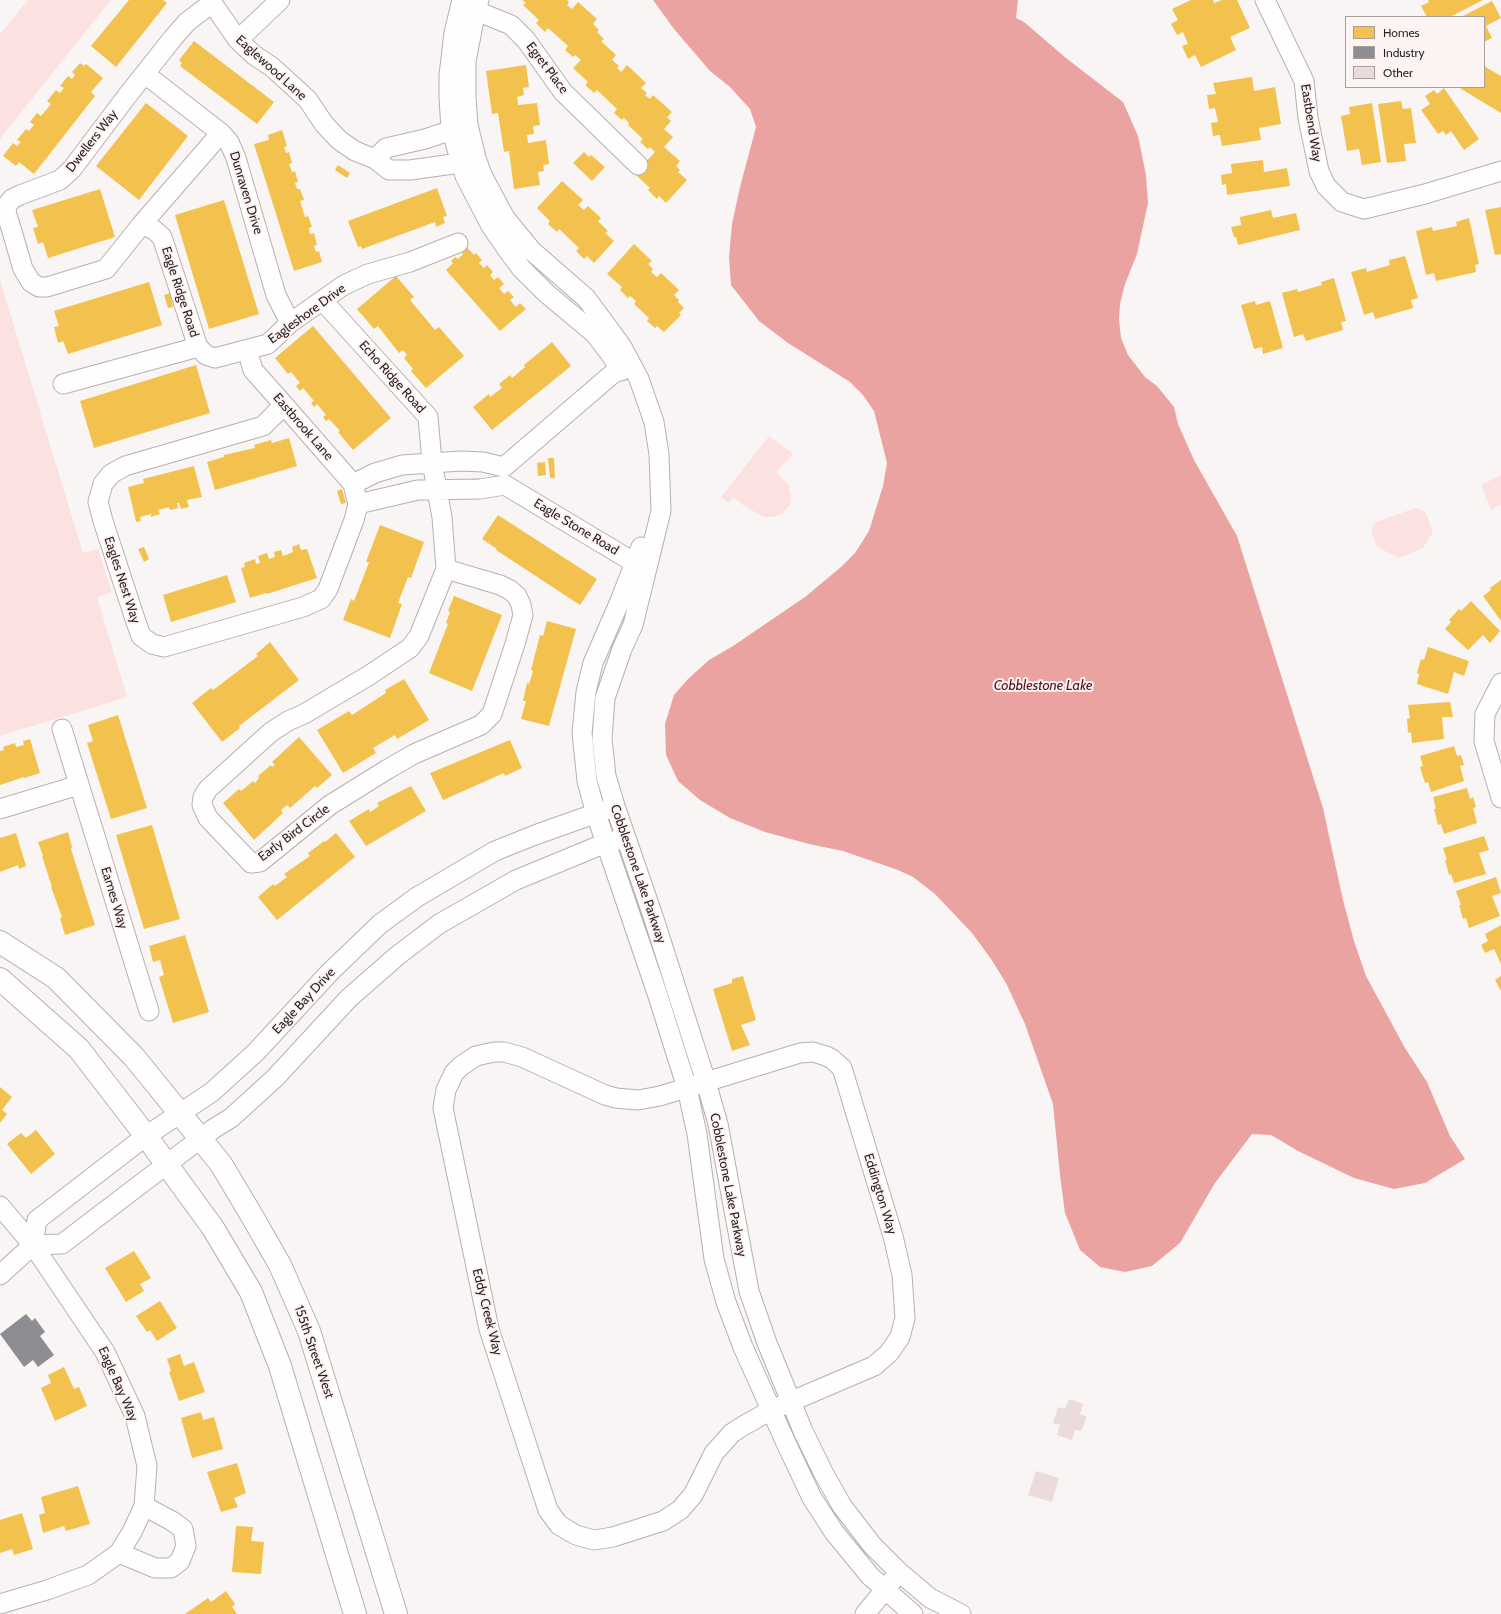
<!DOCTYPE html>
<html>
<head>
<meta charset="utf-8">
<style>
	body { margin:0 }
	#map { position:relative; width:1501px; height:1614px; overflow:hidden; background:#faf5f5; font-family:Cabin,sans-serif }
	canvas { display:block }
	.legend { position:absolute; left:1345px; top:16px; width:140px; height:72px; box-sizing:border-box; background:#fcf4f3; border:1px solid #a99e9d; margin:0; padding:5px 7px; list-style:none; font-size:12px; color:#2c1e1d }
	.legend li { display:flex; align-items:center; gap:8px; height:20px }
	.legend b { width:20px; border:1px solid #a99e9d }
</style>
</head>
<body>
<div id="map">
<canvas width="1501" height="1614"></canvas>
<ul class="legend">
<li><b style="height:11px;background:#f2c14e"></b>Homes</li>
<li><b style="height:11px;background:#8d8d92"></b>Industry</li>
<li><b style="height:11px;background:#eadcdb"></b>Other</li>
</ul>
</div>
<script>
const g = document.querySelector('canvas').getContext('2d');
g.lineJoin = 'round';
function fill(path, color) { g.fillStyle = color; g.fill(path, 'evenodd'); }
const poly = rows => new Path2D(rows.map(r => 'M' + r).join(''));
function stroke(path, color, width, dash) { g.strokeStyle = color; g.lineWidth = width; g.lineCap = dash ? 'butt' : 'round'; g.setLineDash(dash || []); g.stroke(path); }
function label(font, color, halo, rows, align = 'center') {
  g.font = font + ' Cabin,sans-serif'; g.lineWidth = 4; g.setLineDash([]); g.textBaseline = 'middle'; g.strokeStyle = halo; g.fillStyle = color; for (const [text, x, y, turn = 0] of rows) {
    g.save(); g.translate(x, y); g.rotate((+turn || 0) * Math.PI / 180); g.textAlign = isNaN(turn) ? turn : align; if (halo) g.strokeText(text, 0, 0); g.fillText(text, 0, 0); g.restore();
  }
}
const green = poly([
	[28,0,111,0,0,139,0,34],
	[0,280,83,553,98,549,112,592,97,597,127,697,0,736],
	[769,436,793,454,776,472,788,484,791,496,790,505,782,514,774,517,764,517,744,506,733,497,729,503,721,497],
	[1501,475,1501,505,1491,510,1481,485],
	[1415,508,1425,511,1433,532,1423,548,1399,558,1377,547,1371,531,1374,523]
]);
const water = poly([
	[653,0,1018,0,1016,18,1024,22,1066,58,1123,102,1138,136,1146,175,1148,203,1137,254,1125,284,1120,304,1119,319,1121,338,1128,355,1145,377,1157,386,1174,407,1178,424,1194,460,1237,536,1323,808,1343,900,1354,941,1366,976,1405,1048,1427,1082,1450,1136,1465,1159,1425,1183,1394,1189,1354,1178,1298,1151,1271,1135,1252,1134,1215,1183,1180,1243,1152,1266,1125,1272,1100,1267,1080,1250,1065,1213,1060,1175,1053,1104,1025,1024,1006,983,991,959,972,933,935,894,913,877,898,870,843,851,809,844,765,832,730,818,700,800,678,781,666,755,665,724,674,695,688,679,709,660,733,646,805,597,841,567,855,553,869,531,883,486,887,463,874,411,863,395,850,382,788,343,759,321,731,285,729,257,732,224,740,187,756,127,750,109,730,87,710,71,674,29]
]);
const homes = poly([
	[129,0,163,0,167,3,116,67,91,46],
	[522,0,567,0,569,2,567,5,572,9,578,2,597,19,593,24,599,30,597,32,604,39,601,41,616,55,612,60,619,66,617,68,621,72,627,65,646,83,641,88,647,93,645,95,650,99,653,95,672,112,667,117,671,121,664,129,673,137,664,147,680,161,676,166,680,170,678,172,687,180,666,203,659,196,657,199,648,190,650,188,635,174,655,152,650,147,648,149,640,142,643,139,628,125,629,123,624,118,622,120,614,113,617,109,597,90,594,93,585,85,588,82,573,68,581,60,575,55,573,57,565,50,568,46,548,28,545,32,536,23,539,20,523,5,526,3],
	[1191,0,1213,0,1214,3,1222,0,1237,0,1250,28,1230,37,1236,50,1201,67,1195,55,1188,59,1182,46,1188,44,1183,32,1177,35,1171,24,1178,20,1172,9],
	[1428,0,1483,0,1450,17,1427,17,1421,6,1429,2],
	[1492,1,1501,18,1486,26,1492,38,1484,42,1484,17,1461,17],
	[194,41,274,102,257,124,180,66,182,63,179,60],
	[80,63,84,66,86,64,103,78,91,92,95,96,34,174,19,162,16,166,3,156,13,143,17,146,21,142,17,140,26,129,29,131,34,125,30,122,37,113,41,116,51,104,47,101,56,90,60,93,64,88,60,86,68,76,72,79,75,75,72,72],
	[526,65,529,87,523,88,524,95,517,97,518,105,537,103,540,125,533,126,534,134,527,135,528,143,546,140,549,164,543,165,544,171,538,172,540,185,514,189,509,151,504,152,498,113,492,114,486,71],
	[1484,66,1501,76,1501,113,1458,87,1484,87],
	[1252,77,1254,91,1275,87,1281,124,1259,128,1261,140,1222,146,1220,135,1213,136,1211,123,1218,122,1215,108,1209,109,1207,95,1216,94,1213,83],
	[1444,88,1479,139,1464,150,1451,131,1446,135,1443,131,1438,134,1421,110,1430,104,1425,96,1434,90,1437,94],
	[1401,101,1403,109,1411,108,1416,143,1404,144,1406,161,1387,163,1378,104],
	[146,103,188,136,139,200,96,166],
	[1372,103,1381,162,1362,165,1359,149,1347,151,1341,116,1350,114,1349,107],
	[282,130,287,146,284,147,286,153,289,152,292,163,289,164,292,172,295,171,298,182,295,183,297,189,300,189,304,200,300,201,305,217,308,216,312,227,309,228,310,234,314,233,317,245,314,246,316,252,319,251,322,262,294,271,254,144,269,140,268,135],
	[584,152,589,157,591,155,605,167,592,181,573,163],
	[1263,160,1264,172,1287,168,1290,186,1227,195,1226,184,1222,185,1221,175,1232,173,1231,164],
	[338,165,350,173,347,178,335,170],
	[562,181,583,200,578,205,584,210,588,206,601,218,598,221,608,231,605,233,614,241,594,263,587,256,584,259,576,251,579,248,559,229,557,232,548,224,550,221,537,208],
	[437,188,447,216,443,217,445,223,436,227,435,222,362,249,361,246,358,247,348,221],
	[100,189,115,237,48,258,43,242,38,244,33,228,38,227,32,210],
	[224,200,259,314,209,329,175,215],
	[1501,207,1501,254,1495,255,1485,210],
	[1271,210,1273,218,1296,213,1300,230,1238,245,1236,237,1234,237,1231,227,1241,225,1240,217],
	[1469,218,1479,264,1475,265,1476,272,1436,281,1434,273,1426,275,1416,231,1432,227,1433,231,1457,226,1456,222],
	[634,244,652,261,648,264,653,269,651,272,657,277,661,273,679,290,674,295,679,300,678,302,684,308,679,313,681,315,664,332,657,326,655,328,647,321,649,318,634,304,636,301,630,296,628,298,620,290,622,287,607,274],
	[465,245,474,255,476,253,482,260,479,263,484,268,487,265,493,272,490,275,494,280,498,277,504,284,499,288,504,294,508,291,514,297,510,300,516,307,520,303,526,309,500,331,446,270,453,263,451,261,455,257,458,259,463,254,460,250],
	[1405,256,1418,298,1411,300,1413,308,1375,319,1373,312,1364,315,1351,272,1366,268,1367,272,1390,265,1389,260],
	[396,276,414,297,410,300,435,330,439,327,464,356,426,388,411,371,413,369,404,358,407,355,403,350,399,353,378,326,374,329,357,309],
	[1334,278,1346,321,1341,322,1343,330,1306,341,1303,334,1294,337,1282,293,1297,289,1298,292,1322,285,1321,282],
	[149,282,162,325,68,354,63,341,58,343,54,327,59,326,54,311],
	[170,293,173,307,168,308,164,295],
	[1255,301,1256,305,1270,301,1283,348,1263,354,1262,347,1254,349,1241,305],
	[313,326,391,418,353,450,338,432,340,431,329,419,326,421,323,417,326,415,317,404,314,407,311,403,314,401,303,388,300,391,296,386,300,383,291,372,288,374,275,358],
	[552,342,571,366,492,430,473,407,489,394,490,397,502,388,499,384,510,375,512,378,525,367,524,365],
	[196,365,210,413,94,448,80,401],
	[289,438,297,466,215,490,207,462,224,457,224,455,255,448,254,445,271,440,272,443],
	[548,458,554,458,555,478,550,478],
	[545,462,546,475,538,476,537,463],
	[194,466,202,497,187,500,189,507,181,509,179,503,177,503,178,508,170,510,169,507,158,510,160,514,151,517,151,514,140,517,141,521,136,522,128,487,144,483,143,479],
	[342,489,346,503,341,504,337,491],
	[498,515,597,579,580,605,496,550,497,549,482,539],
	[380,525,424,542,411,578,408,577,398,603,402,604,390,638,343,620,351,599,354,601,368,565,369,562,366,562],
	[299,544,301,550,307,549,317,578,267,594,266,593,250,598,241,568,245,567,244,563,255,559,256,564,260,563,258,556,267,553,269,559,275,557,274,552,281,550,283,556,293,552,292,547],
	[144,547,149,559,144,562,138,549],
	[227,575,236,602,171,622,163,595],
	[1501,580,1501,621,1483,596,1491,590,1490,588],
	[454,596,502,615,472,691,429,673,448,624,446,623,450,612,448,611],
	[1471,601,1500,631,1490,643,1483,635,1468,650,1445,629,1451,622,1449,620,1459,609,1461,611],
	[547,621,576,629,549,726,521,719,526,701,523,701,527,683,529,684,533,671,531,670,540,635,543,636],
	[270,642,299,680,239,726,240,728,222,742,192,703,211,688,213,690,258,656,256,654],
	[1428,647,1469,661,1464,676,1454,672,1448,694,1417,684,1419,674,1417,673,1421,659,1424,660],
	[404,679,429,720,397,739,395,735,373,748,376,753,343,773,317,730,349,711,352,715,386,693,385,690],
	[1450,702,1453,717,1442,717,1444,739,1412,743,1411,732,1408,733,1407,719,1410,718,1408,705],
	[118,715,147,808,111,819,87,743,93,741,88,725],
	[299,737,332,775,317,788,315,786,290,808,287,805,281,810,283,813,254,840,223,803,239,789,241,791,253,781,255,783,259,778,258,776,271,765,272,767,275,765,272,762],
	[30,739,40,773,24,778,24,777,0,785,0,751,4,750,3,747,15,743,16,747,24,745,23,741],
	[510,740,522,768,505,776,504,773,443,800,430,773],
	[1454,746,1457,756,1461,755,1464,765,1460,766,1464,781,1431,792,1428,782,1425,783,1420,767,1423,766,1420,756],
	[411,786,426,811,366,846,349,821,369,809,370,812,379,806,377,803],
	[1467,788,1470,799,1473,797,1476,807,1473,808,1477,823,1444,834,1441,824,1438,825,1434,809,1436,809,1433,797],
	[152,825,180,919,144,929,116,835],
	[68,832,72,847,71,849,95,925,65,935,60,918,62,917,51,887,52,887,42,856,43,856,38,842],
	[16,833,26,866,19,869,18,865,0,872,0,838],
	[336,833,355,857,277,920,258,897,273,884,275,886,287,877,284,874,310,856,308,853,324,841,325,842],
	[1484,836,1489,850,1479,853,1486,874,1454,883,1451,874,1449,875,1445,860,1447,860,1443,848],
	[1496,877,1501,893,1492,896,1500,916,1469,928,1466,918,1463,919,1459,905,1461,905,1456,891],
	[1501,925,1501,964,1494,949,1485,953,1481,945,1488,941,1485,934],
	[185,935,209,1012,173,1023,159,977,164,975,160,960,153,962,149,946],
	[743,976,756,1020,741,1025,750,1045,732,1051,713,989,732,983,732,979],
	[1501,976,1501,991,1495,980],
	[0,1087,12,1097,2,1110,7,1114,0,1123],
	[36,1130,55,1154,31,1174,7,1144,21,1133,26,1138],
	[134,1251,151,1278,140,1284,144,1291,126,1302,105,1268],
	[160,1301,177,1328,157,1341,150,1330,147,1332,136,1316],
	[180,1354,184,1366,194,1362,205,1392,179,1401,169,1372,171,1371,167,1359],
	[64,1367,74,1389,79,1387,87,1406,55,1421,41,1388,51,1383,48,1375],
	[201,1412,203,1420,214,1417,223,1449,192,1458,181,1418],
	[237,1463,246,1493,234,1498,238,1507,221,1512,207,1472],
	[78,1486,90,1524,66,1531,64,1526,43,1533,39,1515,45,1513,41,1497],
	[22,1513,33,1549,14,1555,12,1549,0,1553,0,1520],
	[236,1526,253,1527,251,1541,264,1542,261,1574,232,1572],
	[226,1591,235,1604,232,1607,237,1614,185,1614,208,1598,211,1602]
]);
const industry = poly([
	[26,1314,32,1321,35,1318,45,1332,40,1336,54,1355,38,1367,33,1360,24,1367,0,1334]
]);
const building = poly([
	[1069,1399,1083,1404,1080,1414,1087,1417,1081,1431,1075,1430,1072,1440,1057,1435,1060,1425,1053,1423,1058,1407,1065,1409],
	[1036,1471,1059,1478,1052,1502,1028,1495]
]);
const minor = poly([
	[210,0,238,40,254,55,272,67,294,87,308,100,324,124,339,140,355,151,375,159,389,170,410,170,460,163,472,159],
	[462,0,454,33,449,75,449,98,451,129,465,176,491,226,509,252,521,268,546,293,595,334,611,355,621,371],
	[479,0,476,10,466,61,466,97,468,125,476,158,482,175,505,218,532,251,586,298,606,325,622,347,639,379,654,422,659,454,661,511,633,625,622,649,605,698,602,739,606,776,615,806,653,916,706,1082,718,1124,749,1291,767,1343,803,1431,823,1472,842,1506,872,1545,899,1572,930,1598,961,1614],
	[1265,0,1304,81,1308,118,1319,171,1326,186,1342,202,1364,209,1425,194,1501,171],
	[212,3,187,22,173,38,127,96,72,169,60,180,20,195,12,199,7,205,6,212,11,228,23,269,31,282,39,287,47,287,106,269,142,224,221,133],
	[464,6,511,25,526,40,563,92,638,165],
	[238,40,280,0],
	[145,74,221,133,229,142,236,158,276,295,290,323],
	[375,159,386,148,425,139,464,126],
	[142,224,154,230,162,237,198,347],
	[323,301,428,417,432,462,442,517,446,569,500,585,510,590,517,596,521,605,523,615,515,644,492,714,481,725,414,754,388,769,330,805,260,862,251,863,208,818,202,805,203,797,208,789,271,732,288,721,304,714,368,676,410,648,419,636,446,569],
	[247,350,253,370,284,405,353,484,358,504,354,520,328,589,321,599,303,607,164,647,152,644,141,636,135,619,103,521,98,502,103,484,111,474,125,466,263,426,284,405],
	[63,384,198,347,206,355,215,358,268,344,290,323,344,285,368,274,410,262,458,243],
	[504,467,610,376,630,362],
	[353,484,375,473,402,465,461,461,483,462,504,467],
	[358,504,418,490,480,489,505,485,645,569],
	[641,547,620,601,593,663,586,692,582,733,587,781,596,814,657,993,687,1088,697,1134,714,1259,726,1302,743,1347,786,1443,812,1498,834,1532,870,1576,913,1614],
	[1501,683,1485,714,1484,741,1501,798],
	[62,729,149,1011],
	[0,809,79,785],
	[494,1052,504,1052,522,1057,605,1095,616,1098,638,1100,660,1096,800,1053,813,1052,826,1056,832,1059,842,1068,893,1236,902,1275,905,1318,900,1337,889,1353,874,1366,771,1410,743,1426,732,1433,714,1453,693,1495,680,1510,663,1521,613,1537,594,1540,576,1535,559,1525,548,1510,489,1329,443,1108,446,1090,454,1073,461,1066,476,1056,494,1052],
	[0,1206,33,1245,105,1352,135,1416,147,1466,144,1506,132,1532,119,1553,88,1575,47,1590,0,1604],
	[33,1245,62,1244,213,1129,231,1118,275,1078,349,998,397,956,439,924,516,880,596,847,617,840],
	[0,1275,33,1245,37,1220,146,1136,212,1092,256,1052,330,972,380,924,417,897,495,851,535,835,608,809],
	[119,1553,155,1568,171,1568,180,1561,186,1546,183,1529,172,1521,144,1506],
	[865,1614,892,1581]
]);
const tertiary = poly([
	[0,942,56,978,134,1057,221,1164,252,1216,280,1265,309,1331,396,1614],
	[0,979,79,1049,146,1136,213,1228,251,1292,280,1366,355,1614]
]);
const streetNames = [
	["Eaglewood Lane",271,68,42],
	["Egret Place",547,68,53],
	["Eastbend Way",1311,123,81],
	["Dwellers Way",92,141,-52],
	["Dunraven Drive",246,193,73],
	["Eagle Ridge Road",180,292,72],
	["Eagleshore Drive",307,314,-36],
	["Echo Ridge Road",392,377,48],
	["Eastbrook Lane",303,427,49],
	["Eagle Stone Road",576,527,31],
	["Eagles Nest Way",122,580,72],
	["Early Bird Circle",294,833,-37],
	["Cobblestone Lake Parkway",638,874,71],
	["Eames Way",114,898,73],
	["Eagle Bay Drive",304,1001,-47],
	["Cobblestone Lake Parkway",728,1185,79],
	["Eddington Way",880,1194,73],
	["Eddy Creek Way",487,1312,76],
	["155th Street West",314,1352,71],
	["Eagle Bay Way",118,1384,66]
];
const waterNames = [
	["Cobblestone Lake",1043,686]
];
fill(green, '#fbe2e1');
fill(water, '#eba3a2');
fill(homes, '#f2c14e');
fill(industry, '#8d8d92');
fill(building, '#eadcdb');
stroke(minor, '#b8afaf', 21);
stroke(tertiary, '#b8afaf', 24);
stroke(minor, '#fefefe', 19);
stroke(tertiary, '#fefefe', 22);
label('13px', '#2c1e1d', '#fcf4f3', streetNames);
label('italic 14px', '#501015', '#fcf4f3', waterNames);
</script>
</body>
</html>
